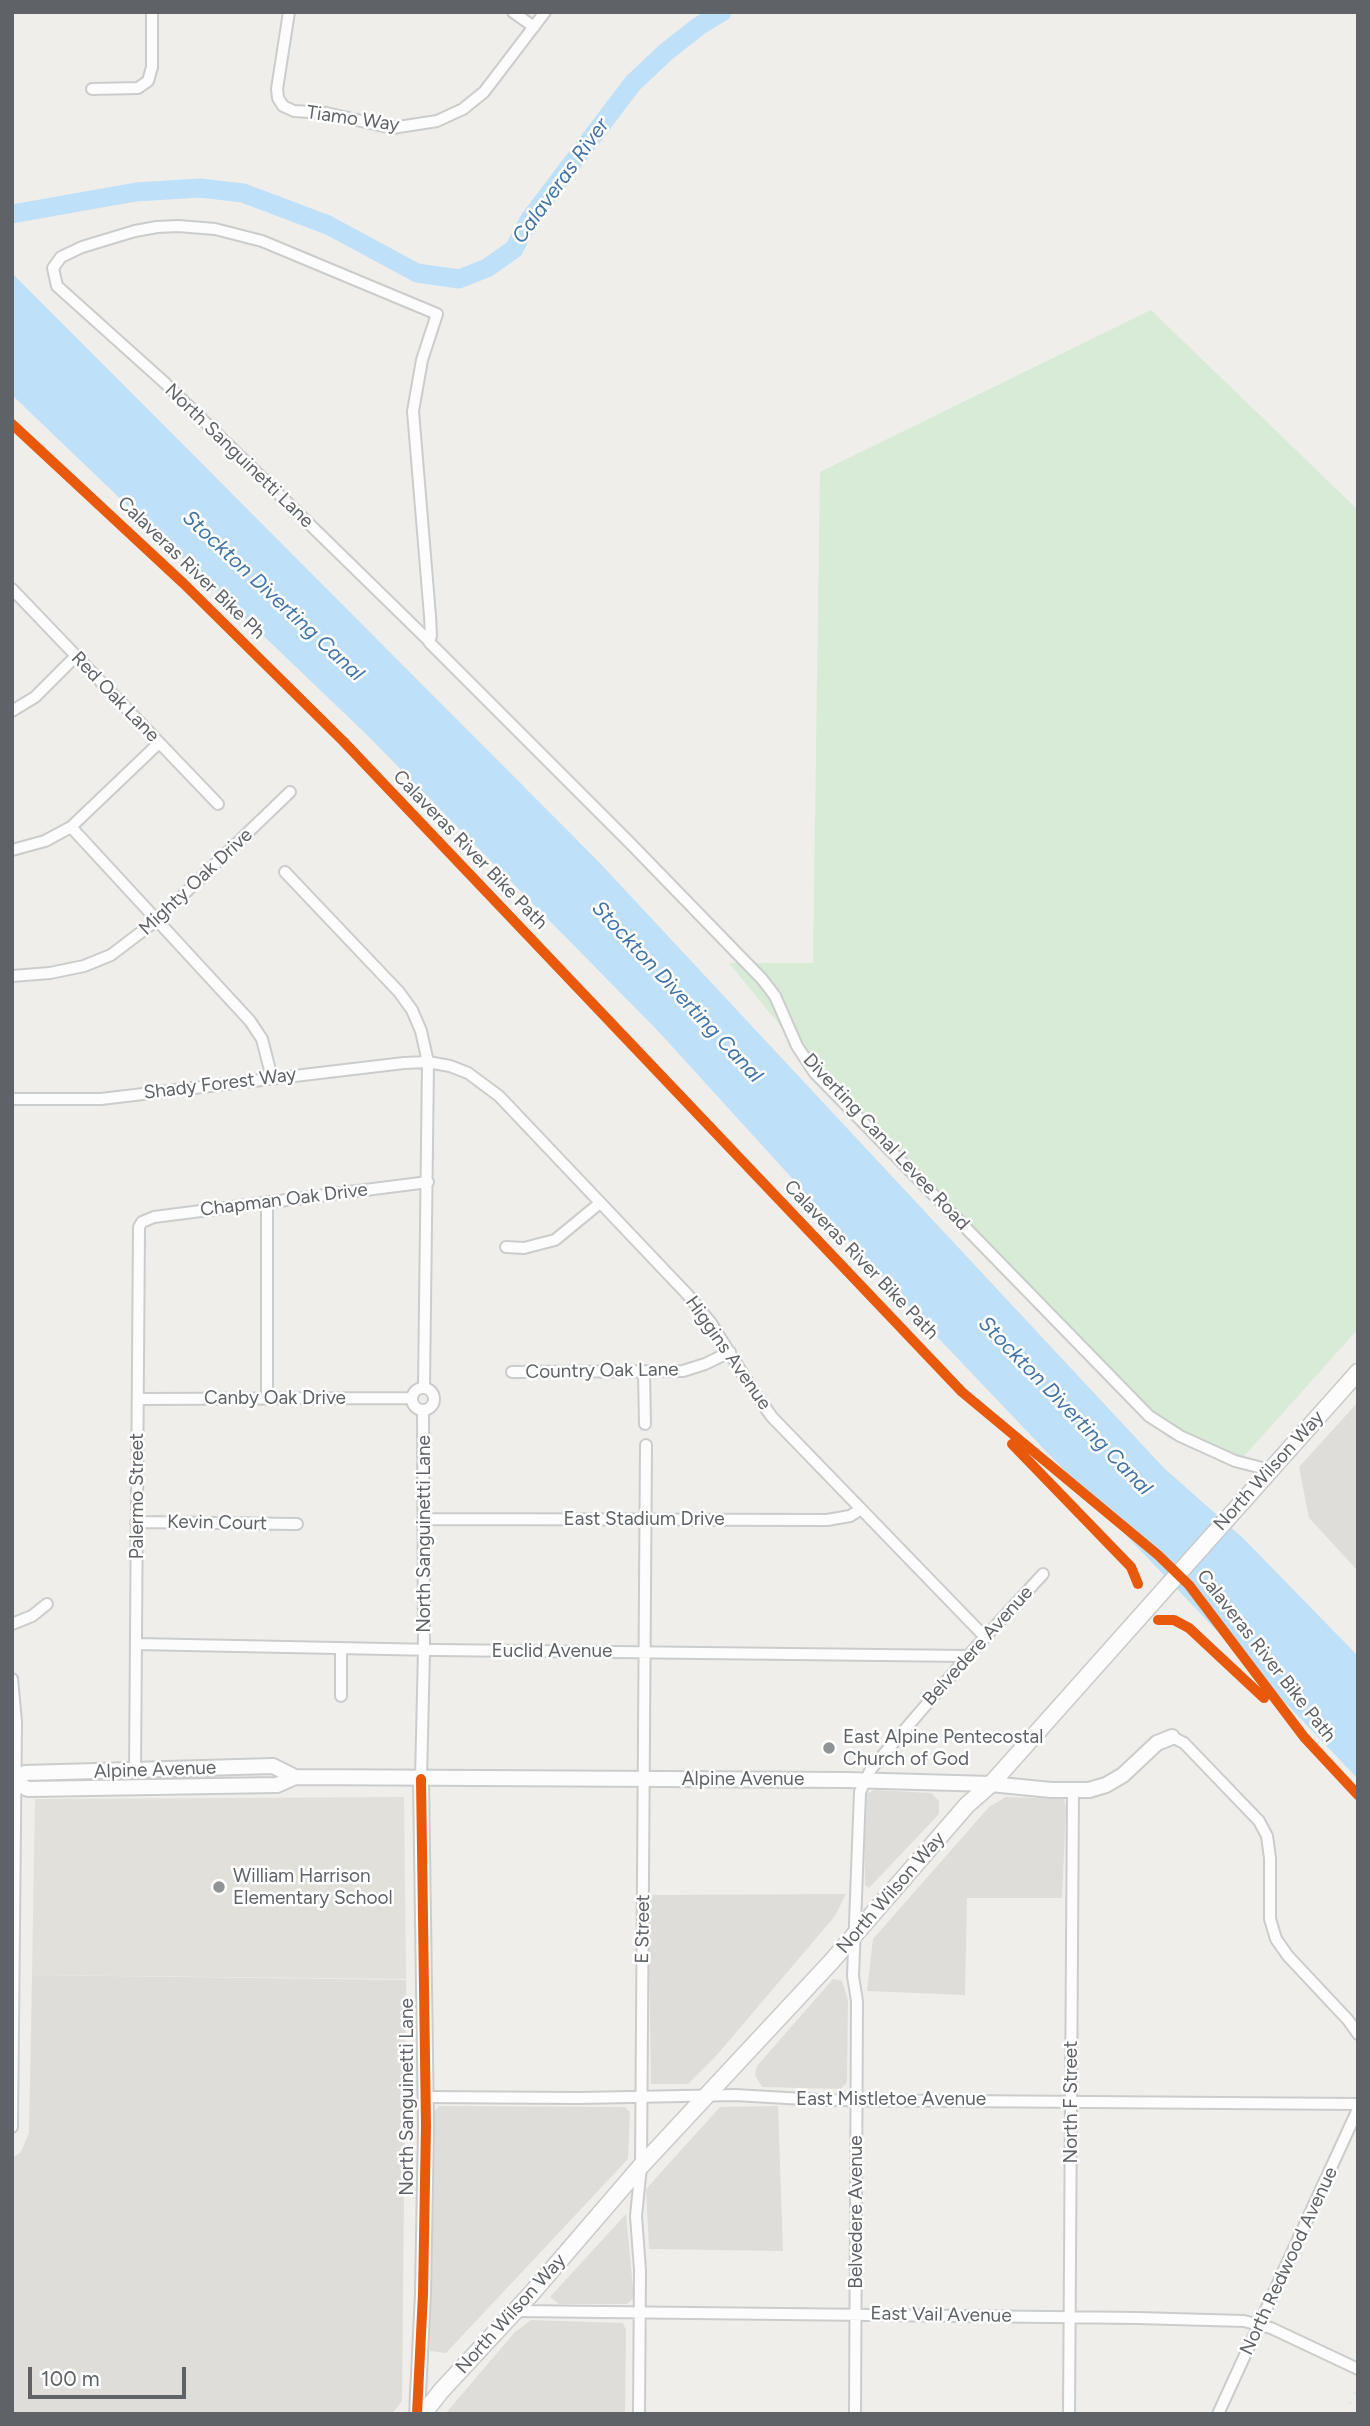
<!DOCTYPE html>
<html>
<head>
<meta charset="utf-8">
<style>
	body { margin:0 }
	#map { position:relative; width:1370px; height:2426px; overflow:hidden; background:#efeeea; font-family:Figtree,sans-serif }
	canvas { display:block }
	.frame { position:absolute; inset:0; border:14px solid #5f6368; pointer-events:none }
	.scale { position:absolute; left:28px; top:2367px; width:158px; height:32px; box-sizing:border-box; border:4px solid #5f6368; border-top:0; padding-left:9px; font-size:21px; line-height:24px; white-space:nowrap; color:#5f6368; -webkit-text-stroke:5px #fff; paint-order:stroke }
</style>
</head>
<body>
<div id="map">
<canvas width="1370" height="2426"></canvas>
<div class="frame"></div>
<div class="scale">100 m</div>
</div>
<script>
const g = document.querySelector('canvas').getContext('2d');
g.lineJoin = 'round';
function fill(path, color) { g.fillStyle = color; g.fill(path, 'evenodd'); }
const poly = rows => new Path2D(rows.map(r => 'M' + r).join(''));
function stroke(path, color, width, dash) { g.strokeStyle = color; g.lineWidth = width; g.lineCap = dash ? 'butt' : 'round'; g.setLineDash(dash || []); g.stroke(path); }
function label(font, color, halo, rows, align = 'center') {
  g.font = font + ' Figtree,sans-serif'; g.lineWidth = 5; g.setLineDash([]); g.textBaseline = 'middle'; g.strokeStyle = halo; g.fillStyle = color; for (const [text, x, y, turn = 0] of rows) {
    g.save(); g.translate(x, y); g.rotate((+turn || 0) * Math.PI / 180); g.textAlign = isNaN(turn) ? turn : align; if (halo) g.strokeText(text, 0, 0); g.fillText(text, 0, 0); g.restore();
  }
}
const industrial = poly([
	[1358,1402,1358,1571,1309,1518,1299,1467],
	[874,1790,931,1793,939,1801,939,1814,869,1888,865,1885,864,1795],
	[1006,1797,1064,1799,1066,1809,1062,1898,967,1898,965,1995,867,1991,873,1939,989,1807],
	[846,1894,835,1916,716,2056,688,2084,651,2084,648,1895],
	[32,1975,406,1980,402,2401,392,2414,12,2414,12,2158,21,2152,29,2133],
	[833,1979,842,1981,848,2000,847,2082,841,2089,762,2087,755,2075,757,2066],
	[439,2106,625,2107,630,2112,628,2159,446,2353,430,2351,432,2113],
	[778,2106,783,2251,649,2249,646,2189,720,2107],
	[626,2214,634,2298,627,2304,559,2304,550,2297],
	[531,2320,623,2323,626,2330,625,2414,445,2414,515,2332]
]);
const education = poly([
	[404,1797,406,1979,32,1975,35,1799]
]);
const green = poly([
	[1151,310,1358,510,1358,1329,1239,1462,1152,1426,800,1050,729,963,813,963,820,472]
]);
const water = poly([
	[12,273,597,860,1164,1468,1244,1539,1358,1656,1358,1779,922,1321,658,1031,366,734,12,395]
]);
const river = poly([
	[12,214,136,192,200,188,243,193,328,225,417,273,459,279,487,268,514,249,529,220,633,83,666,52,699,26,722,12]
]);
const minor = poly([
	[289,12,277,89,278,98,283,106,294,111,326,113,392,128,437,121,463,109,484,92,545,12],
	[513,12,534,27],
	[92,89,138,88,148,81,152,67,152,12],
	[12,589,218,804],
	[430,639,427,639,165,383,57,286,53,268,61,257,82,247,135,231,157,227,178,226,215,229,262,241,437,314,422,360,413,411,430,616,431,636,429,642,630,843,762,979,775,996,797,1046,814,1072,1149,1416,1180,1436,1235,1461,1270,1470],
	[12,711,35,697,76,656],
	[71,827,250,1021,262,1039,272,1078],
	[12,850,45,841,71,827,159,743],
	[285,872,399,992,412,1010,421,1031,428,1062,424,1387],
	[12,976,50,973,84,966,111,955,157,920,290,792],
	[12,1099,101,1099,404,1063,428,1062,450,1066,468,1073,499,1096,687,1294,711,1323,752,1389,772,1417,985,1637],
	[506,1247,524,1248,555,1240,600,1203],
	[512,1372,683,1371,705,1364,730,1352],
	[644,1373,645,1424],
	'412 1399a11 11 0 1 1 22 0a11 11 0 1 1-22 0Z',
	[267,1398,267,1202],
	[138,1399,411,1398],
	[424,1519,827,1520,850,1516,861,1509],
	[136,1522,297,1524],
	[12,1624,32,1616,47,1604],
	[137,1644,436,1650,968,1656],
	[341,1649,341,1696],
	[12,1679,16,1722,12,2127],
	[1172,1737,1184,1743,1259,1821,1267,1836,1270,1858,1270,1919,1276,1939,1288,1956,1348,2020,1358,2034],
	[135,1771,139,1227,142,1222,154,1217,428,1182],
	[421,1779,424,1650,423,1410],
	[425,2097,579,2098,735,2095,821,2100,1358,2104],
	[515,2311,1138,2318,1244,2321,1271,2328,1358,2369],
	[639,2414,640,2270,636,2216,641,2166,646,1445],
	[855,2414,857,2001,853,1976,860,1792,871,1769,968,1656,1043,1574],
	[1069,2414,1073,1791],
	[1218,2414,1358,2109]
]);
const tertiary = poly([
	[12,1781,28,1789,277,1785,295,1777,847,1780,991,1784,1051,1790,1089,1790,1106,1785,1123,1775,1157,1743,1172,1737],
	[15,1781,25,1773,273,1766,295,1777],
	[417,2414,423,2294,426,2126,421,1779]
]);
const secondary = poly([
	[423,2414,441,2391,531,2294,641,2166,831,1962,967,1805,991,1784,1358,1372]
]);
const rail = poly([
	[1345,2414,1358,2386]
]);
const cycleway = poly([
	[12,424,183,583,343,741,962,1392,1158,1555,1189,1585,1304,1737,1358,1795],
	[1012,1444,1131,1567,1138,1584],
	[1158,1620,1174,1620,1189,1628,1264,1698],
	[417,2414,423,2294,426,2126,421,1779]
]);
const markers = [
	[829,1748,7,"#919496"],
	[219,1887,7,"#919496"]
];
const streetNames = [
	["Tiamo Way",353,119,8],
	["North Sanguinetti Lane",239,456,44],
	["Calaveras River Bike Ph",191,568,44],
	["Red Oak Lane",115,697,46],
	["Calaveras River Bike Path",470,850,46],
	["Mighty Oak Drive",196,882,-43],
	["Shady Forest Way",220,1084,-7],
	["Diverting Canal Levee Road",886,1142,47],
	["Chapman Oak Drive",284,1200,-7],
	["Calaveras River Bike Path",861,1260,46],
	["Higgins Avenue",728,1353,55],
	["Country Oak Lane",602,1371,-1],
	["Canby Oak Drive",275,1398],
	["North Wilson Way",1269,1471,-48],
	["Palermo Street",137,1496,-90],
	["East Stadium Drive",644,1519],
	["Kevin Court",217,1523,1],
	["North Sanguinetti Lane",424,1534,-90],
	["Belvedere Avenue",978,1646,-48],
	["Euclid Avenue",552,1651],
	["Calaveras River Bike Path",1266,1656,52],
	["Alpine Avenue",155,1770,-2],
	["Alpine Avenue",743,1779],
	["North Wilson Way",891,1893,-49],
	["E Street",643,1929,-89],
	["North Sanguinetti Lane",407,2097,-90],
	["East Mistletoe Avenue",891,2099],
	["North F Street",1071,2102,-90],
	["Belvedere Avenue",856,2212,-90],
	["North Redwood Avenue",1289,2261,-65],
	["North Wilson Way",511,2314,-48],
	["East Vail Avenue",941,2315,1]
];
const poiNames = [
	["East Alpine Pentecostal",843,1737],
	["Church of God",843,1759],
	["William Harrison",233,1876],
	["Elementary School",233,1898]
];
const waterNames = [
	["Calaveras River",561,181,-54],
	["Stockton Diverting Canal",273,596,43],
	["Stockton Diverting Canal",677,992,47],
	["Stockton Diverting Canal",1065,1406,46]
];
fill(industrial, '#dfddda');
fill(education, '#e2e0da');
fill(green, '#d8ebd6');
fill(water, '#bfe0f9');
stroke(river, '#bfe0f9', 19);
stroke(minor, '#cbcccc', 14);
stroke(tertiary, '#cbcccc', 18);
stroke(secondary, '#cacacb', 19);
stroke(minor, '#fdfcfc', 10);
stroke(tertiary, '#fdfcfc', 14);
stroke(secondary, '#fdfcfc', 16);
stroke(rail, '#e4e4e4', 3.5, [2, 9]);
stroke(cycleway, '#e8590c', 10);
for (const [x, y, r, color] of markers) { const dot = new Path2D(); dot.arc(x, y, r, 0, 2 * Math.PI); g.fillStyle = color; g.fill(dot); stroke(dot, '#fff', 2.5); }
label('19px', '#5f6368', '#fff', streetNames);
label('19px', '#5f6368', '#fff', poiNames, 'left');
label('italic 21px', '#4174aa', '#fff', waterNames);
</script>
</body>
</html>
